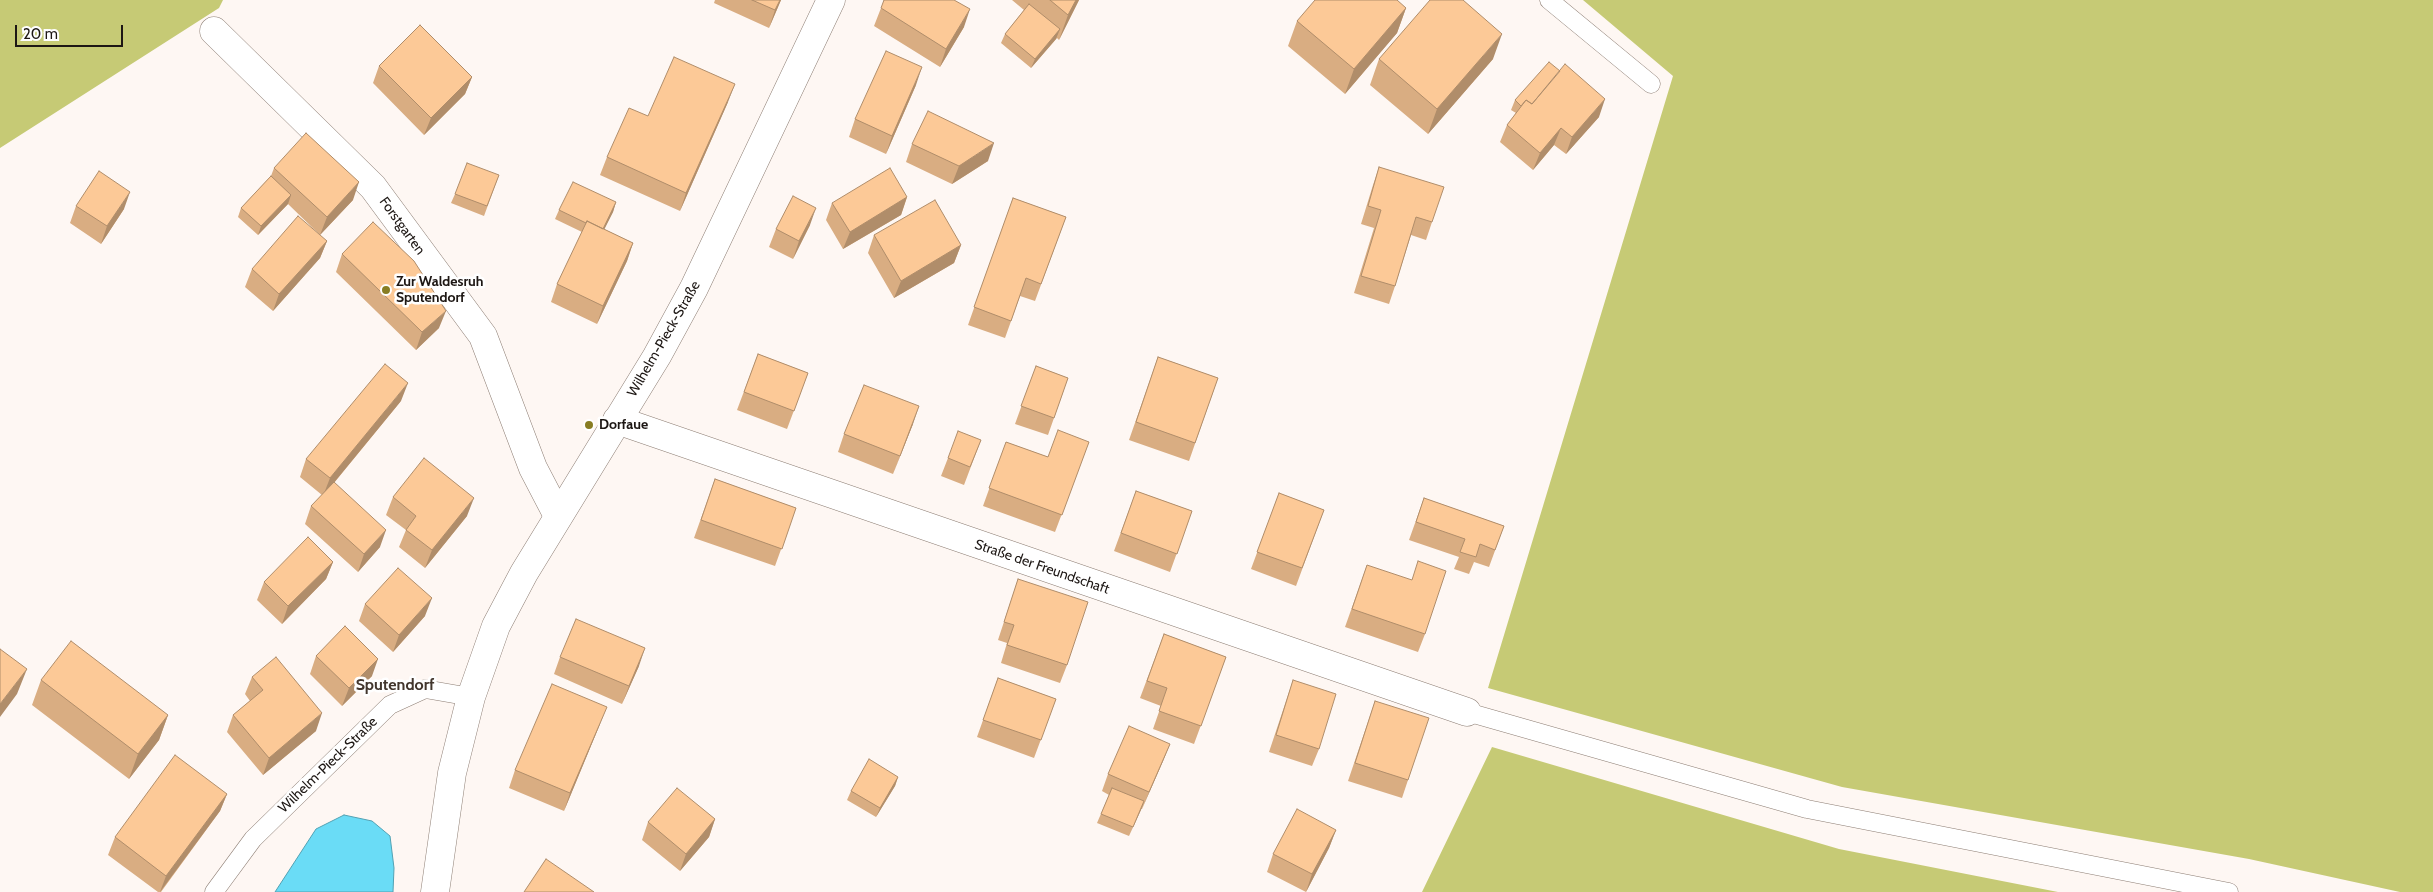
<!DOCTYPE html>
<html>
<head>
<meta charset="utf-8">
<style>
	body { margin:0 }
	#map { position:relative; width:2433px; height:892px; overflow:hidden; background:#fef7f3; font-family:Cabin,sans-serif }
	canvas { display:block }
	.scale { position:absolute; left:15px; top:25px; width:108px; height:22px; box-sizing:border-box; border:2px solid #1d1714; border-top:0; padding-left:6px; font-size:15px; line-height:18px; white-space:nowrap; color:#1d1714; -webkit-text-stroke:4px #fff; paint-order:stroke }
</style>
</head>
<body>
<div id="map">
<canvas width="2433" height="892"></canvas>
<div class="scale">20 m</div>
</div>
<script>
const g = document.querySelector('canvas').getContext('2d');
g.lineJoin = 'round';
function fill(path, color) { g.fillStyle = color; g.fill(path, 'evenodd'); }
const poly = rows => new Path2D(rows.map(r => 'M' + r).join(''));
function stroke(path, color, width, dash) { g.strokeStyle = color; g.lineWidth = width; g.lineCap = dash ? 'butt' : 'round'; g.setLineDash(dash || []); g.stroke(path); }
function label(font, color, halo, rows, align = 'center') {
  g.font = font + ' Cabin,sans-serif'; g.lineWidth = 5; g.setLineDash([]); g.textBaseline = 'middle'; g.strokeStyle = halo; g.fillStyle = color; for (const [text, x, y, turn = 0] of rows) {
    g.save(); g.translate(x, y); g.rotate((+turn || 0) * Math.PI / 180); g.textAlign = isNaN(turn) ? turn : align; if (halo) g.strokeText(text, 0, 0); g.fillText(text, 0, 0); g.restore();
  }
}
const forest = poly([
	[0,0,223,0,219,8,0,148],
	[1583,0,2433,0,2433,892,2400,892,2249,859,1842,787,1488,688,1673,76],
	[1492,747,1839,849,2058,892,1422,892]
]);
const water = poly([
	[344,815,372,821,390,836,394,868,393,892,275,892,316,829,344,815]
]);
const lane = poly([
	[1549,0,1651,84],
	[1467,712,1807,809,2229,892],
	[214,892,253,839,390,705,425,689,471,697]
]);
const street = poly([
	[214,31,373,187,483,336,533,468,558,516],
	[617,420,1467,712]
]);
const secondary = poly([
	[435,892,452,773,471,697,496,626,524,573,657,356,694,288,831,0]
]);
const wall = poly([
	[715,0,781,0,769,28,714,3],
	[1012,0,1079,0,1059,40,1057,38,1031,68,1001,43,1005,34,1024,10],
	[881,8,964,27,940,67,874,26],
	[1406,8,1397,33,1345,94,1288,46,1297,21],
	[1379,59,1493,59,1428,134,1370,85],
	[379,66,472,77,465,94,424,135,373,83],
	[916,85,886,154,849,137,855,119],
	[1515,100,1599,117,1566,154,1554,145,1533,170,1500,142,1507,125,1516,113,1511,110],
	[728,102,680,211,600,175,607,157,648,116],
	[912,144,988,161,952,184,906,162],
	[1379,167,1432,222,1426,240,1411,235,1395,286,1389,304,1354,293,1374,228,1361,224,1373,185],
	[274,168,353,200,320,235,288,204,258,235,238,217,241,208,271,176],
	[499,175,484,216,451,203,455,194],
	[907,197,901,215,843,249,826,220,832,203],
	[1013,198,1066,217,1035,301,1020,296,1005,338,968,325],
	[616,202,613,212,604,229,633,243,627,261,597,324,551,302,557,284,582,232,555,219,559,210],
	[76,206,124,209,101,244,70,223],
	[810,225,793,259,769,247,776,229],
	[874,235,961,245,954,263,894,298,868,253],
	[327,241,320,258,273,311,245,287,252,269],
	[342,254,439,328,416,350,336,272],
	[758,354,808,373,787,429,737,410],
	[1158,357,1218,378,1189,461,1129,440],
	[1036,366,1068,378,1048,435,1015,424],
	[401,401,334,483,380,547,358,572,305,524,311,506,322,495,300,477,306,459],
	[913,424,893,474,838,452,844,434],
	[981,440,964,485,941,476,948,458],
	[1006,442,1048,457,1089,442,1055,532,983,506],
	[715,479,796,508,775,566,694,538],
	[1136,491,1192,511,1170,572,1114,551],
	[1279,493,1324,510,1296,586,1251,569],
	[393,497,467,516,425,568,399,547,406,530,386,515],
	[1424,498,1504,526,1489,567,1474,562,1469,574,1454,569,1459,557,1409,540],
	[333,562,326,579,282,624,257,600,264,582],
	[1367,565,1425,634,1418,652,1345,627],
	[1018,579,1067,665,1060,683,1001,663,1007,643,998,640],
	[365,604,425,616,393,652,359,621],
	[1164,634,1226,657,1194,744,1153,729,1161,706,1140,698],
	[316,656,372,676,342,706,310,674],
	[560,657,639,666,622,704,554,674],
	[252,677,316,731,263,775,227,732,233,715,250,701,245,694],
	[998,678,1056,699,1034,758,977,737],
	[41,680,168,715,159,740,129,779,32,705],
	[1293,680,1319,749,1312,766,1269,752],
	[1375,701,1408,780,1402,798,1348,781],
	[600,724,564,811,509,788,515,770],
	[1170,744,1163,761,1142,809,1141,809,1129,836,1097,823,1109,795,1102,791,1108,774],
	[898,777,895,786,876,817,847,800,851,791],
	[227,794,220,811,161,892,158,892,108,855,115,837],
	[715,819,709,837,680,871,642,840,648,822],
	[1336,830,1329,848,1306,892,1267,872,1273,854]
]);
const shadedWall = poly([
	[780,0,781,0,769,28,775,10],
	[1076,0,1079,0,1059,40,1068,15],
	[1406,8,1397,33,1345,94,1354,69],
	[970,9,964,27,940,67,946,49],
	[1060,29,1056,39,1031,68,1035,59],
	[1502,34,1493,59,1428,134,1437,109],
	[922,67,916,85,886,154,892,136],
	[472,77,465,94,424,135,431,118],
	[735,84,728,102,680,211,686,193],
	[1605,99,1599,117,1566,154,1572,137],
	[1561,128,1554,145,1533,170,1540,153],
	[994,143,988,161,952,184,959,166],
	[359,182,353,200,320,235,327,217],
	[130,192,124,209,101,244,107,226],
	[291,195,288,204,258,235,261,226],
	[907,197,901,215,843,249,850,232],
	[616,202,613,212,599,240,602,231],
	[816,208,810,225,793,259,799,241],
	[327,241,320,258,273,311,279,294],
	[633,243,627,261,597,324,603,306],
	[961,245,954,263,894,298,901,281],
	[446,311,439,328,416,350,422,332],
	[408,383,401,401,323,496,330,478],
	[919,406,913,424,893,474,900,456],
	[474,498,467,516,425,568,432,550],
	[386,530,380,547,358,572,364,554],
	[333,562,326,579,282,624,288,606],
	[432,598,425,616,393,652,399,635],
	[645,648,639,666,622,704,629,686],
	[378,659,372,676,342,706,349,688],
	[27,669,17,694,0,717,0,704],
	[607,707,600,724,564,811,570,793],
	[322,713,316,731,263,775,269,758],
	[168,715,159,740,129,779,138,754],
	[1170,744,1163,761,1142,809,1149,792],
	[898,777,895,786,876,817,880,808],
	[227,794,220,811,160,892,166,876],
	[1144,801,1141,810,1129,836,1133,827],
	[715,819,709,837,680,871,686,854],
	[1336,830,1329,848,1306,892,1312,874]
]);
const building = poly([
	[752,0,780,0,775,10,752,0],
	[884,0,954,0,970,9,946,49,881,8,884,0],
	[1050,0,1076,0,1068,15,1050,0],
	[1315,0,1397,0,1406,8,1354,69,1297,21,1315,0],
	[1430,0,1463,0,1502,34,1437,109,1379,59,1430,0],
	[1029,4,1060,29,1035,59,1005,34,1029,4],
	[420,25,472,77,431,118,379,66,420,25],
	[886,51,922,67,892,136,855,119,886,51],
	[674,57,735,84,686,193,607,157,629,108,648,116,674,57],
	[1549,62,1560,71,1532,104,1526,100,1521,106,1515,100,1549,62],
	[1565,64,1605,99,1572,137,1561,128,1540,153,1507,125,1526,100,1532,104,1565,64],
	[928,111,994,143,959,166,912,144,928,111],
	[306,133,359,182,327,217,274,168,306,133],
	[467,163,499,175,487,206,455,194,467,163],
	[1379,167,1444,187,1432,222,1416,217,1395,286,1361,276,1381,210,1368,206,1379,167],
	[890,168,907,197,850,232,832,203,890,168],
	[99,171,130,192,107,226,76,206,99,171],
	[271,176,291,195,261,226,241,208,271,176],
	[573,182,616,202,603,229,587,221,586,223,559,210,573,182],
	[793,196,816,208,799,241,776,229,793,196],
	[1013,198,1066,217,1041,284,1026,278,1011,321,974,307,1013,198],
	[935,200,961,245,901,281,874,235,935,200],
	[298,216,327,241,279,294,252,269,298,216],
	[587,221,633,243,603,306,557,284,587,221],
	[373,222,414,261,446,311,422,332,342,254,373,222],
	[758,354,808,373,794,411,744,392,758,354],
	[1158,357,1218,378,1195,443,1136,422,1158,357],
	[385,364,408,383,330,478,306,459,385,364],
	[1036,366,1068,378,1054,418,1021,406,1036,366],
	[864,385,919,406,900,456,844,434,864,385],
	[1058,430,1089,442,1062,515,989,488,1006,442,1048,457,1058,430],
	[958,431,981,440,970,467,948,458,958,431],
	[424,458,474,498,432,550,406,530,416,516,393,497,424,458],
	[715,479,796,508,782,549,701,520,715,479],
	[334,482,386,530,364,554,311,506,334,482],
	[1136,491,1192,511,1177,554,1121,533,1136,491],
	[1279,493,1324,510,1302,568,1257,552,1279,493],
	[1424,498,1504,526,1495,550,1480,544,1476,557,1460,552,1465,539,1416,522,1424,498],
	[308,537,333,562,288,606,264,582,308,537],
	[1418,561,1446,571,1425,634,1352,609,1367,565,1412,580,1418,561],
	[398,568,432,598,399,635,365,604,398,568],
	[1018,579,1088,602,1067,665,1007,645,1014,625,1004,622,1018,579],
	[576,619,645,648,629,686,560,657,576,619],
	[345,626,378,659,349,688,316,656,345,626],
	[1164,634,1226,657,1201,726,1159,711,1167,688,1147,681,1164,634],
	[71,641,168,715,138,754,41,680,71,641],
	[0,649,27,669,0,704,0,649],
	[276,657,322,713,269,758,233,715,263,690,252,677,276,657],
	[998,678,1056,699,1041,740,983,720,998,678],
	[1293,680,1336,694,1319,749,1276,735,1293,680],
	[552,684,607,707,570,793,515,770,552,684],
	[1375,701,1429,718,1408,780,1355,763,1375,701],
	[1129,726,1170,744,1149,792,1108,774,1129,726],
	[175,755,227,794,166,876,115,837,175,755],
	[869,759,898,777,880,808,851,791,869,759],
	[677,788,715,819,686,854,648,822,677,788],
	[1112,788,1144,801,1133,827,1101,814,1112,788],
	[1297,809,1336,830,1312,874,1273,854,1297,809],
	[546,859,594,892,524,892,546,859]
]);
const markers = [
	[386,290,5,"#887d23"],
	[589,425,5,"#887d23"]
];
const streetNames = [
	["Forstgarten",402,226,54],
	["Wilhelm-Pieck-Straße",664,339,-60],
	["Straße der Freundschaft",1042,567,19],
	["Wilhelm-Pieck-Straße",328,765,-44]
];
const poiNames = [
	["Zur Waldesruh",396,282],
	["Sputendorf",396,298],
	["Dorfaue",599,425]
];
const quarterNames = [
	["Sputendorf",395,685]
];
fill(forest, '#c6ca75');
fill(water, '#6adcf6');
stroke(water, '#53a1b2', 1);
stroke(lane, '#8d7e74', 19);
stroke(street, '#8d7e74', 29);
stroke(secondary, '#8d7e74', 29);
stroke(lane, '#fff', 18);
stroke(street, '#fff', 28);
stroke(secondary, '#fff', 28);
fill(wall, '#d9ad82');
fill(shadedWall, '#b08d6a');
fill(building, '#fcc997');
stroke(building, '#b08d6a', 1);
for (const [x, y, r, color] of markers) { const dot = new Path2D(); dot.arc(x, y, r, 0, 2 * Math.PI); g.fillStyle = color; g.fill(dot); stroke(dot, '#fff', 2); }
label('14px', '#1d1714', '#fff', streetNames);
label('bold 14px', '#1d1714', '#fff', poiNames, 'left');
label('bold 16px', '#42362d', '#fff', quarterNames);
</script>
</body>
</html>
